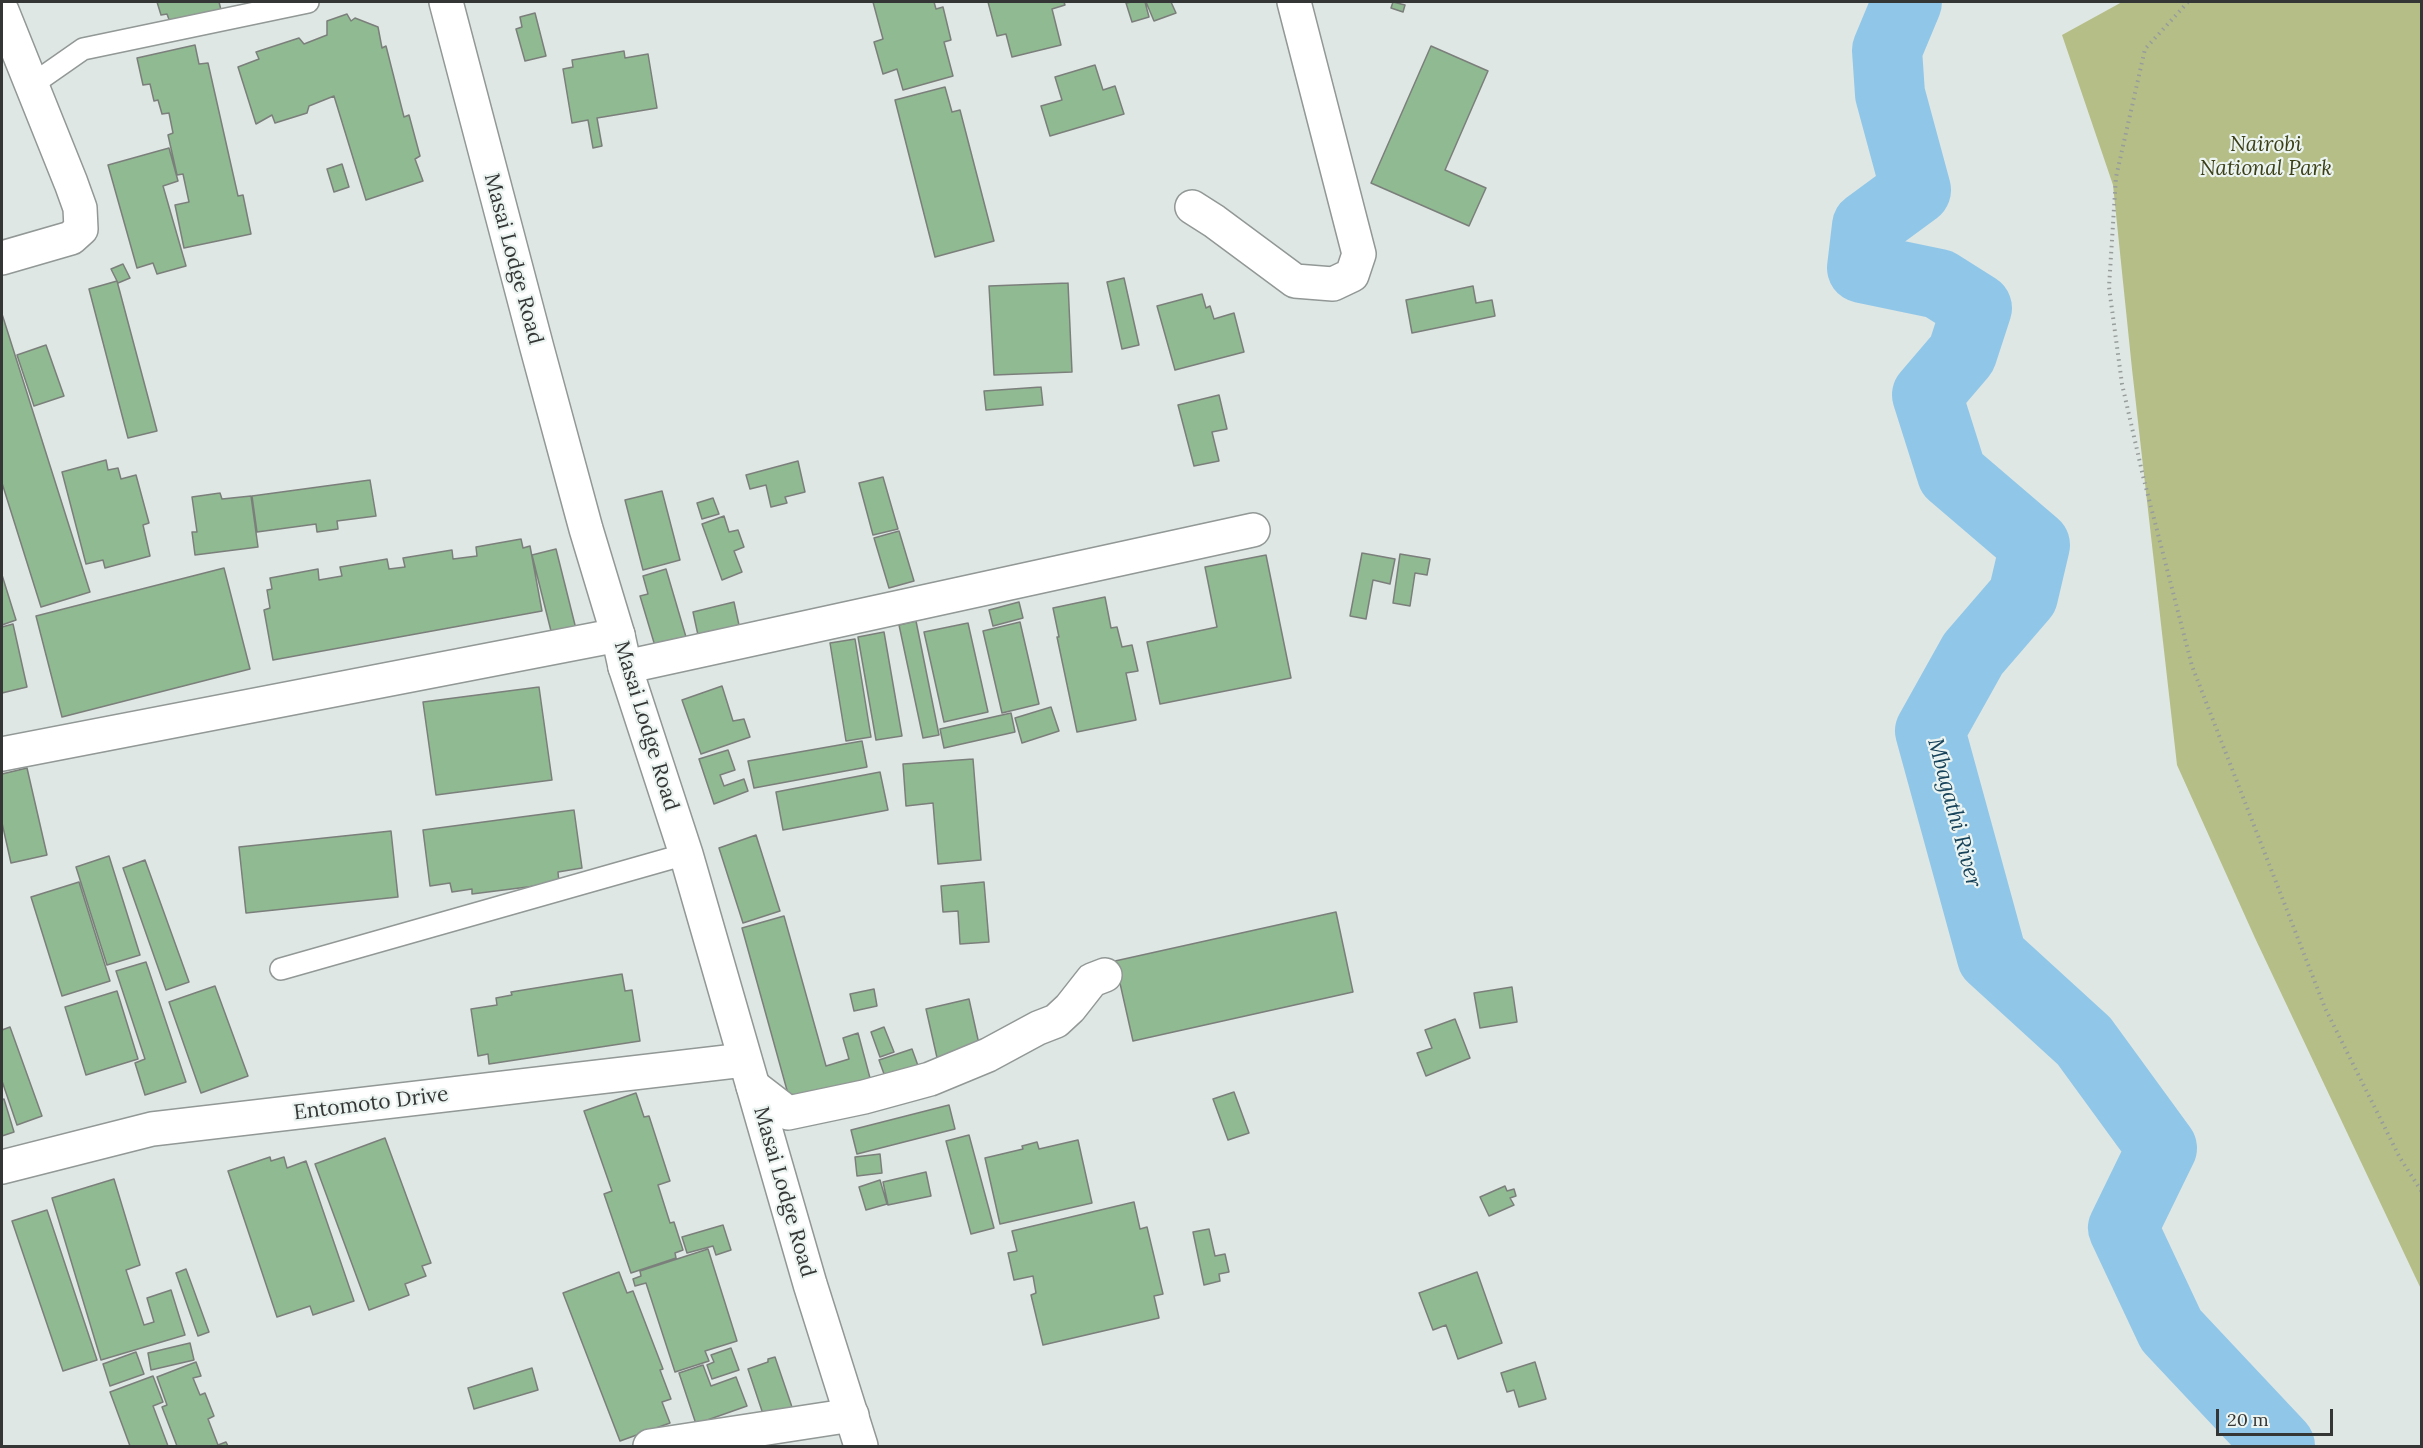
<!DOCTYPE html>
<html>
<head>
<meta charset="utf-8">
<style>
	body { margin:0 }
	#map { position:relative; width:2423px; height:1448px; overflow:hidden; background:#dfe7e4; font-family:Lora,serif }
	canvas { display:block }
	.frame { position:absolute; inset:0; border:3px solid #333635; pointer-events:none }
	.scale { position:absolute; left:2216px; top:1409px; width:117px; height:27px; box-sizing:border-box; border:3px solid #333635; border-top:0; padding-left:8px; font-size:18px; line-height:21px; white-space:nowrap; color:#333635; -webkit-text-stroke:4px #ecf4f1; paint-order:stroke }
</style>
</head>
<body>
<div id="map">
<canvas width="2423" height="1448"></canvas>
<div class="frame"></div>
<div class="scale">20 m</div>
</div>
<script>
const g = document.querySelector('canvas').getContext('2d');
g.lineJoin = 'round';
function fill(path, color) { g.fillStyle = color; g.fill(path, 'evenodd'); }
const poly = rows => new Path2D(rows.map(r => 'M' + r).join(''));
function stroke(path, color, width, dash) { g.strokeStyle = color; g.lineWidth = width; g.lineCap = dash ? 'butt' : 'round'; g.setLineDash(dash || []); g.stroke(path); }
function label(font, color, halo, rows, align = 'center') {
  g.font = font + ' Lora,serif'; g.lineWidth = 4.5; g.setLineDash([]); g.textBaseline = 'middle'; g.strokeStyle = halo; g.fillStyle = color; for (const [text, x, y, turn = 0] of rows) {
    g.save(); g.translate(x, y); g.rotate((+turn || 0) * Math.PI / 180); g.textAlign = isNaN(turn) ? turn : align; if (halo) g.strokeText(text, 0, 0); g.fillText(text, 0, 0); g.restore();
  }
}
const green = poly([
	[2122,2,2421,2,2421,1289,2255,938,2177,765,2132,369,2113,185,2062,35]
]);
const river = poly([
	[1907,2,1887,50,1890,94,1916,190,1867,226,1862,268,1939,284,1977,308,1962,354,1927,395,1952,474,2035,545,2023,596,1973,654,1930,731,1992,957,2084,1041,2162,1148,2123,1228,2171,1330,2280,1446]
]);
const building = poly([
	[157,2,219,2,221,10,171,25,167,14,161,15,157,2],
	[873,2,934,2,936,9,943,7,951,40,944,42,953,76,903,90,897,69,883,74,874,42,883,39,873,2],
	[988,2,1064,2,1065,5,1052,9,1061,45,1012,57,1006,34,997,36,988,2],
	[1131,2,1145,2,1149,17,1132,22,1126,3,1131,2],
	[1146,2,1171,2,1176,13,1154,21,1146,2],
	[1393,2,1405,5,1403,12,1391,8,1393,2],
	[535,13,546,56,525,61,516,29,522,27,520,17,535,13],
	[347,14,351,21,355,18,378,27,382,48,386,46,404,117,409,115,420,156,415,159,423,181,366,200,334,96,309,106,307,113,275,123,272,115,256,124,238,67,259,59,256,52,299,38,304,44,327,35,327,21,347,14],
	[195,45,199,64,208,63,238,196,243,195,251,234,184,248,175,205,189,202,183,174,177,175,168,135,173,133,169,113,162,114,158,100,154,101,150,84,143,85,137,58,195,45],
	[1431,46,1488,71,1445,170,1486,188,1469,226,1371,183,1431,46],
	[624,51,625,58,648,54,657,108,597,118,602,146,593,148,588,120,572,123,563,69,573,67,572,60,624,51],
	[1095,65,1103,90,1115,86,1124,114,1050,136,1041,106,1062,100,1055,77,1095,65],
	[945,87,952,112,960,110,994,241,935,257,895,100,945,87],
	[169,148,178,181,163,186,186,266,157,274,153,263,137,268,108,165,169,148],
	[342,164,349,187,334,192,327,169,342,164],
	[123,264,130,278,118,283,111,269,123,264],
	[1124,278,1139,345,1122,349,1107,282,1124,278],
	[117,281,157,431,128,438,89,289,117,281],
	[1068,283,1072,372,994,375,989,286,1068,283],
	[1473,286,1476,303,1492,300,1495,316,1412,333,1406,300,1473,286],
	[1202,294,1206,308,1210,306,1214,319,1234,313,1244,352,1175,370,1157,306,1202,294],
	[2,314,90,592,41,607,2,483,2,314],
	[46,345,64,396,34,406,17,355,46,345],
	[1041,387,1043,405,986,410,984,391,1041,387],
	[1219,395,1227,429,1212,432,1219,461,1194,466,1178,405,1219,395],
	[106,460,108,470,118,468,121,479,136,475,149,523,143,525,150,556,105,568,103,560,86,564,62,472,106,460],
	[798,461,805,492,785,497,787,503,771,507,766,485,750,489,746,475,798,461],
	[883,477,898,529,873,535,859,483,883,477],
	[370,480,376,516,337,521,338,529,317,532,316,524,257,532,252,496,370,480],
	[662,491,680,560,643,570,625,500,662,491],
	[220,493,222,499,251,496,258,547,195,555,192,532,197,532,192,497,220,493],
	[713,498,719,514,702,519,697,503,713,498],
	[724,516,729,532,738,530,744,547,734,551,742,572,722,580,702,524,724,516],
	[899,531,914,581,889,588,874,538,899,531],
	[521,539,523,548,530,546,542,611,273,660,264,610,270,608,267,590,272,589,270,578,318,569,319,580,342,576,340,567,387,559,389,569,405,567,403,558,452,550,453,559,477,556,476,547,521,539],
	[556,549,576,629,552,635,532,555,556,549],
	[1362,553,1395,559,1390,584,1373,580,1366,619,1350,616,1362,553],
	[1400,554,1430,559,1427,575,1415,573,1410,606,1393,603,1400,554],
	[1266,555,1291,678,1160,704,1147,642,1217,627,1205,567,1266,555],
	[224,568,250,669,62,717,36,616,224,568],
	[666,569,686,637,655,646,640,596,648,594,643,576,666,569],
	[2,575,16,620,2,625,2,575],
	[1105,597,1111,628,1117,627,1122,647,1132,645,1138,671,1126,673,1136,720,1077,732,1057,637,1059,637,1053,608,1105,597],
	[734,602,739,625,698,635,693,612,734,602],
	[1019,602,1023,618,993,626,989,610,1019,602],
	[916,621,939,735,923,738,899,625,916,621],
	[1020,622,1039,704,1002,713,983,631,1020,622],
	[968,623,988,712,944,722,924,632,968,623],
	[13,624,27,687,2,693,2,627,13,624],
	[884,632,902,736,876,740,858,637,884,632],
	[855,639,871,737,846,741,830,643,855,639],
	[722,686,733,721,744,719,750,737,701,754,682,700,722,686],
	[539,687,552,780,436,795,423,702,539,687],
	[1051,707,1059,731,1022,743,1015,718,1051,707],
	[1011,713,1015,732,944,748,940,729,1011,713],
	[862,741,867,767,754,788,748,761,862,741],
	[728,750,735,770,720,775,724,786,744,779,748,791,714,804,699,759,728,750],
	[973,759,981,860,938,864,933,803,906,806,903,764,973,759],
	[27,768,47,855,11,863,2,823,2,774,27,768],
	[880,772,888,810,783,830,776,792,880,772],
	[574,810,582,868,558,872,559,883,472,894,472,889,452,892,450,883,430,886,423,830,574,810],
	[391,831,398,897,246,913,239,847,391,831],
	[756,835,780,911,743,923,719,848,756,835],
	[109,856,140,955,107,965,76,867,109,856],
	[145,860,189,982,166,990,123,868,145,860],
	[79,882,110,981,62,996,31,897,79,882],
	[984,882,989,942,960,944,958,911,943,912,941,886,984,882],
	[1336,912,1353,992,1133,1041,1115,961,1336,912],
	[784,916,826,1066,849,1059,843,1038,858,1033,870,1078,790,1101,742,928,784,916],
	[146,962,186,1082,145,1095,135,1063,145,1059,116,971,146,962],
	[622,974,625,991,632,990,640,1041,489,1064,488,1054,478,1056,471,1009,497,1005,496,998,512,995,511,992,622,974],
	[215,986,248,1076,201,1093,169,1002,215,986],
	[1512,987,1517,1022,1480,1028,1474,993,1512,987],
	[874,989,877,1006,854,1011,850,994,874,989],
	[117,991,138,1059,86,1075,65,1007,117,991],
	[969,999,981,1053,938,1062,926,1009,969,999],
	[1455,1019,1470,1058,1426,1076,1417,1053,1432,1048,1425,1030,1455,1019],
	[10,1027,42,1116,17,1125,2,1081,2,1030,10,1027],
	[884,1027,894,1052,880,1057,871,1032,884,1027],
	[912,1049,921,1074,888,1085,879,1060,912,1049],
	[1234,1092,1249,1133,1228,1140,1213,1099,1234,1092],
	[636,1093,644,1117,649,1116,670,1181,658,1185,670,1223,674,1222,683,1250,675,1253,676,1258,631,1273,604,1194,612,1191,584,1111,636,1093],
	[4,1099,14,1132,2,1136,2,1100,4,1099],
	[949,1105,955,1129,857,1154,851,1130,949,1105],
	[969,1135,994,1228,971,1234,946,1141,969,1135],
	[385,1138,431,1263,422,1266,426,1276,405,1284,409,1295,369,1310,315,1164,385,1138],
	[1078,1140,1092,1203,1000,1224,985,1158,1023,1149,1022,1146,1037,1142,1039,1149,1078,1140],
	[880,1154,882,1173,857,1176,855,1157,880,1154],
	[270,1157,271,1161,284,1157,287,1168,306,1161,354,1301,313,1315,310,1306,277,1317,228,1171,270,1157],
	[926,1172,931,1196,888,1205,883,1182,926,1172],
	[114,1179,140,1265,126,1270,144,1325,154,1322,147,1298,171,1290,185,1335,101,1360,52,1198,114,1179],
	[880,1180,887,1204,866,1210,859,1187,880,1180],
	[1505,1186,1507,1191,1514,1189,1516,1196,1510,1198,1514,1205,1489,1216,1480,1197,1505,1186],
	[1134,1202,1140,1229,1147,1227,1163,1294,1154,1296,1159,1318,1043,1345,1031,1295,1036,1293,1033,1276,1014,1280,1008,1253,1017,1251,1012,1231,1134,1202],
	[47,1210,97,1360,63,1371,12,1221,47,1210],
	[723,1225,731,1250,716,1255,713,1246,687,1253,682,1237,723,1225],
	[1209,1229,1215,1256,1225,1254,1229,1272,1219,1274,1220,1281,1204,1285,1193,1232,1209,1229],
	[708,1249,737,1341,705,1351,709,1361,675,1372,646,1283,635,1286,633,1279,641,1276,640,1271,708,1249],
	[186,1269,209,1332,198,1336,176,1273,186,1269],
	[619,1272,627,1293,633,1291,663,1369,660,1370,671,1399,662,1402,670,1423,620,1441,563,1293,619,1272],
	[1477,1272,1502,1343,1458,1359,1446,1325,1433,1330,1419,1293,1477,1272],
	[190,1343,194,1360,151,1370,148,1353,190,1343],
	[731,1348,739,1370,712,1379,707,1365,714,1362,711,1355,731,1348],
	[136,1352,144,1374,110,1386,103,1364,136,1352],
	[775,1357,793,1410,765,1420,748,1369,768,1362,768,1359,775,1357],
	[196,1362,201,1376,193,1378,200,1395,205,1393,214,1416,208,1419,218,1445,226,1442,228,1446,177,1446,162,1407,167,1405,157,1377,196,1362],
	[1535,1362,1546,1399,1519,1407,1514,1390,1507,1392,1501,1373,1535,1362],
	[703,1365,711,1386,736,1377,747,1406,696,1424,679,1373,703,1365],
	[532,1368,538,1390,474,1409,468,1388,532,1368],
	[153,1376,163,1402,153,1406,168,1446,130,1446,110,1392,153,1376]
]);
const path = poly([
	[2188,2,2145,49,2116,177,2109,287,2122,384,2143,476,2192,666,2325,1008,2400,1158,2422,1192]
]);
const service = poly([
	[30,86,83,49,308,2],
	[281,969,686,854]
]);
const minor = poly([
	[2,11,71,183,80,208,81,229,71,238,2,258],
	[1192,207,1214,221,1295,281,1333,284,1352,275,1359,254,1294,2],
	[625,667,1253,530],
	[2,754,618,635],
	[753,1086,788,1113,864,1097,930,1079,988,1055,1038,1028,1056,1021,1070,1008,1092,980,1105,975],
	[2,1167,152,1129,744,1060],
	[650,1446,852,1415]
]);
const tertiary = poly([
	[446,2,537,348,586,529,618,635,625,667,686,854,810,1284,861,1446]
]);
const parkNames = [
	["Nairobi",2266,145],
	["National Park",2266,169]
];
const streetNames = [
	["Masai Lodge Road",513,259,75],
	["Masai Lodge Road",646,726,73],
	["Entomoto Drive",371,1104,-7],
	["Masai Lodge Road",784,1192,74]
];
const waterNames = [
	["Mbagathi River",1954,813,75]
];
fill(green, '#b6be88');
stroke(river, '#90c7e9', 70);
fill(building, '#90ba91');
stroke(building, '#7b7f7b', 1.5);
stroke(service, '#919895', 24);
stroke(minor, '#919895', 36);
stroke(tertiary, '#919895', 36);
stroke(path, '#979d9b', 4, [1.5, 4.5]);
stroke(service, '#fff', 21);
stroke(minor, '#fff', 33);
stroke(tertiary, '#fff', 33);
label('italic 21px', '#3b3f15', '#ecf4f1', parkNames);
label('21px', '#333635', '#ecf4f1', streetNames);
label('italic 22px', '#17435b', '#ecf4f1', waterNames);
</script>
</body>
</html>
